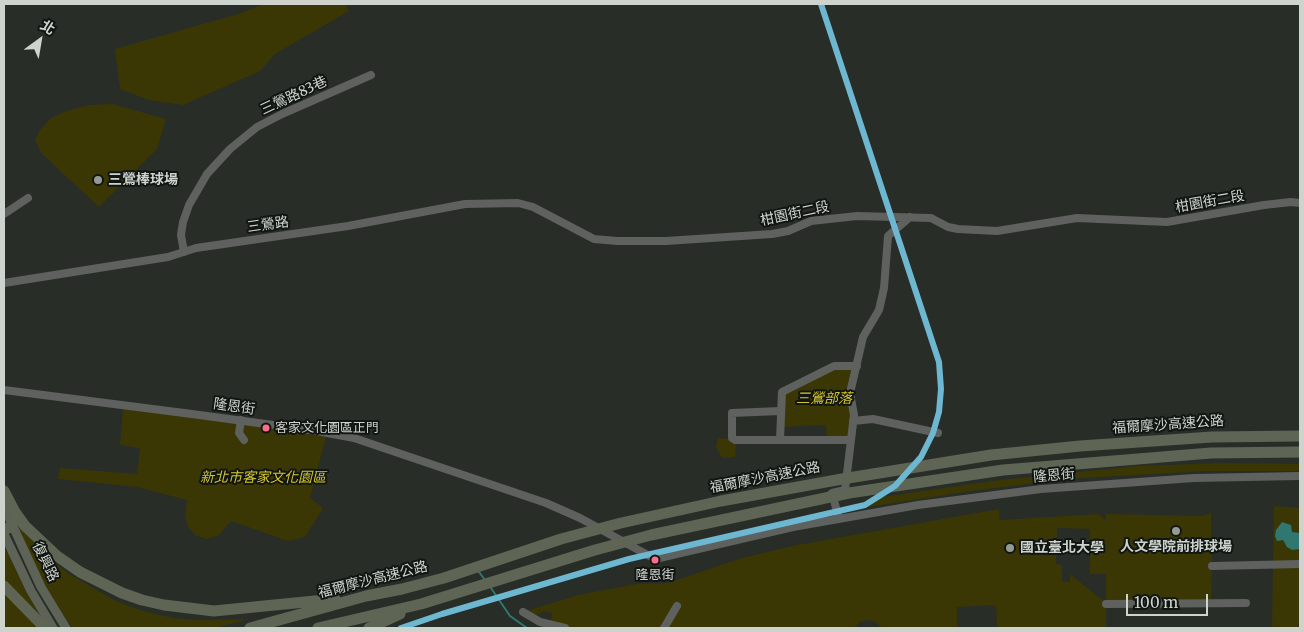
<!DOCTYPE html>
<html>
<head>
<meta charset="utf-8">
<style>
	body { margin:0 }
	#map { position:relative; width:1304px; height:632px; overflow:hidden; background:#282d28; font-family:Merriweather,"Noto Sans TC",serif }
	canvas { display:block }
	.frame { position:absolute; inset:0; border:5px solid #cdd3cd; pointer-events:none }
	.north { position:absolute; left:15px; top:15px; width:50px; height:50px; -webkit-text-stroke:4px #121612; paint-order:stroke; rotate:32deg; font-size:14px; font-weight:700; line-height:20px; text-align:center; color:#cdd3cd }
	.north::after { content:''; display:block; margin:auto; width:18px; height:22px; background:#cdd3cd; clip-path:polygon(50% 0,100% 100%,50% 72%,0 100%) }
	.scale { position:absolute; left:1126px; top:594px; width:82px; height:22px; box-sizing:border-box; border:2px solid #cdd3cd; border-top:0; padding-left:6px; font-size:15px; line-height:18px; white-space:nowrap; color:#cdd3cd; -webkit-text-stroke:4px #121612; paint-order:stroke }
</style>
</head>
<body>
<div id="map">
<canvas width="1304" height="632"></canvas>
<div class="frame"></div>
<div class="north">北</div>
<div class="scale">100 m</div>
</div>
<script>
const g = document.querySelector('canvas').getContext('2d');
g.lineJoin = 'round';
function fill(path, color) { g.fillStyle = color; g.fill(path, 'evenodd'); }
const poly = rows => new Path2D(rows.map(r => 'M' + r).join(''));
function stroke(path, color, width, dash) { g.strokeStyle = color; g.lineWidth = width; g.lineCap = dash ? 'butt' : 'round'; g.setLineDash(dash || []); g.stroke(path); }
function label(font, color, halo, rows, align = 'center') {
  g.font = font + ' Merriweather,"Noto Sans TC",serif'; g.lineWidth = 4; g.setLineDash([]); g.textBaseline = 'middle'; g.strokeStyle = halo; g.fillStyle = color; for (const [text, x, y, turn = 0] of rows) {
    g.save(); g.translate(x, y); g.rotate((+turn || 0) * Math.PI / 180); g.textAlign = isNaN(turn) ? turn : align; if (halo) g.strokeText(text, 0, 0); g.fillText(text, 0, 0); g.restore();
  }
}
const green = poly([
	[264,4,346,4,349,11,275,54,260,71,183,105,149,100,120,89,115,49,238,14],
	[112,104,166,119,157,149,99,207,41,153,35,139,40,130,51,118,66,111,90,105],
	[834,366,857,366,850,393,851,440,827,440,826,425,780,427,780,395],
	[123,409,170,413,326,437,310,498,323,508,305,537,288,541,231,521,219,535,207,539,196,536,188,527,185,516,187,500,137,487,58,479,60,468,137,474,140,448,120,445],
	[718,438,730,439,736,442,735,457,722,458,716,447],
	[1224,463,1300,464,1300,471,1205,471,1066,479,971,491,861,508,874,498,1000,480,1138,466],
	[1274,506,1300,508,1300,628,1272,628],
	[6,507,36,545,50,559,69,574,116,601,143,611,173,618,198,620,249,619,215,628,72,628,44,584],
	[999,509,999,520,1099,514,1105,521,1106,514,1203,516,1211,513,1212,566,1211,605,1106,604,1106,628,997,628,996,605,957,607,957,628,881,628,876,622,867,620,859,622,855,628,565,628,551,625,552,613,543,611,533,618,523,612,578,595,637,584,668,583,742,558,792,546],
	[1057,528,1090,529,1090,574,1106,574,1106,603,1070,574,1070,582,1062,581,1062,565,1056,564],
	[4,545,23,585,38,613,9,584,4,581],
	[4,589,39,628,4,628]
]);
const water = poly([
	[1282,522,1291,525,1292,532,1300,533,1300,549,1292,550,1287,547,1283,540,1277,541,1275,536,1276,530]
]);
const stream = poly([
	[479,572,485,580],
	[491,588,510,616,527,628]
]);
const minor = poly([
	[4,214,28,198],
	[184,252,181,235,183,222,189,205,207,174,230,149,257,127,282,114,371,75],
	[4,283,168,257,196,248,348,226,465,204,518,203,533,207,594,239,617,241,666,241,772,234,788,231,811,221,857,216,931,218,948,227,958,229,997,231,1077,218,1167,222,1264,205,1291,202,1300,203],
	[4,390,192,414,317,431,354,438,546,503,580,518,655,559,793,527,918,505,1041,489,1194,478,1300,476],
	[780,411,732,413,732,438,735,440,851,440],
	[241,420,239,433,244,440],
	[853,421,873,419,938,433],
	[780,440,782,392,834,366,857,366],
	[839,519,832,493,845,490,854,415,850,393,863,337,879,310,884,288,888,236,910,217],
	[1212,566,1300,564],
	[1106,604,1246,603],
	[523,612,540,622,565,628],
	[664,628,677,606]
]);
const major = poly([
	[4,507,41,587,66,628],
	[4,534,31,591,53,628]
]);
const highway = poly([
	[4,491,15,512,25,526,57,556,80,572,122,593,142,600,164,605,214,611,335,599],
	[4,530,12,526],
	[4,586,45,628],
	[250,628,366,596,402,589,444,578,561,539,621,523,721,501,842,479,991,455,1080,446,1212,437,1300,436],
	[318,628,421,604,595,550,651,535,849,493,1003,470,1211,453,1300,452],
	[369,628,400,614]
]);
const metro1 = poly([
	[401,628,442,614,629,559,865,505,895,486,921,457,933,433,939,412,941,389,939,362,821,4]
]);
const markers = [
	[98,180,5,"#939993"],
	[266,428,4.5,"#fb6d88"],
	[1176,531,5,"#939993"],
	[1010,548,5,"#939993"],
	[655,560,4.5,"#fb6d88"]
];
const busNames = [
	["客家文化園區正門",275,428],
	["隆恩街",655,575,"center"]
];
const streetNames = [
	["三鶯路83巷",294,96,-25],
	["柑園街二段",1210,202,-10],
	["柑園街二段",795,214,-12],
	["三鶯路",268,225,-8],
	["隆恩街",234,407,8],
	["福爾摩沙高速公路",1168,425,-4],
	["隆恩街",1054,476,-5],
	["福爾摩沙高速公路",765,478,-11],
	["復興路",45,562,64],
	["福爾摩沙高速公路",373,580,-14]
];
const poiNames = [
	["三鶯棒球場",108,180],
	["人文學院前排球場",1176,547,"center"],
	["國立臺北大學",1020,548]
];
const parkNames = [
	["三鶯部落",824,399],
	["新北市客家文化園區",263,478]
];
fill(green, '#3a3705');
fill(water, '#2f7770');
stroke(stream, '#2f7770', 2);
stroke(minor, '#5e615e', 8);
stroke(major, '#5e6358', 9);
stroke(highway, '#5e6554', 11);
stroke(metro1, '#6db7d0', 6);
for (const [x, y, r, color] of markers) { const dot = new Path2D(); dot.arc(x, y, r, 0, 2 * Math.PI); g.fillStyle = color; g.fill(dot); stroke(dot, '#121612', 2); }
label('13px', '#cdd3cd', '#121612', busNames, 'left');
label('14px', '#cdd3cd', '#121612', streetNames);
label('bold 14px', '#cdd3cd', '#121612', poiNames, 'left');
label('italic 14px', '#d2c42e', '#121612', parkNames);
</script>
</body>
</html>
